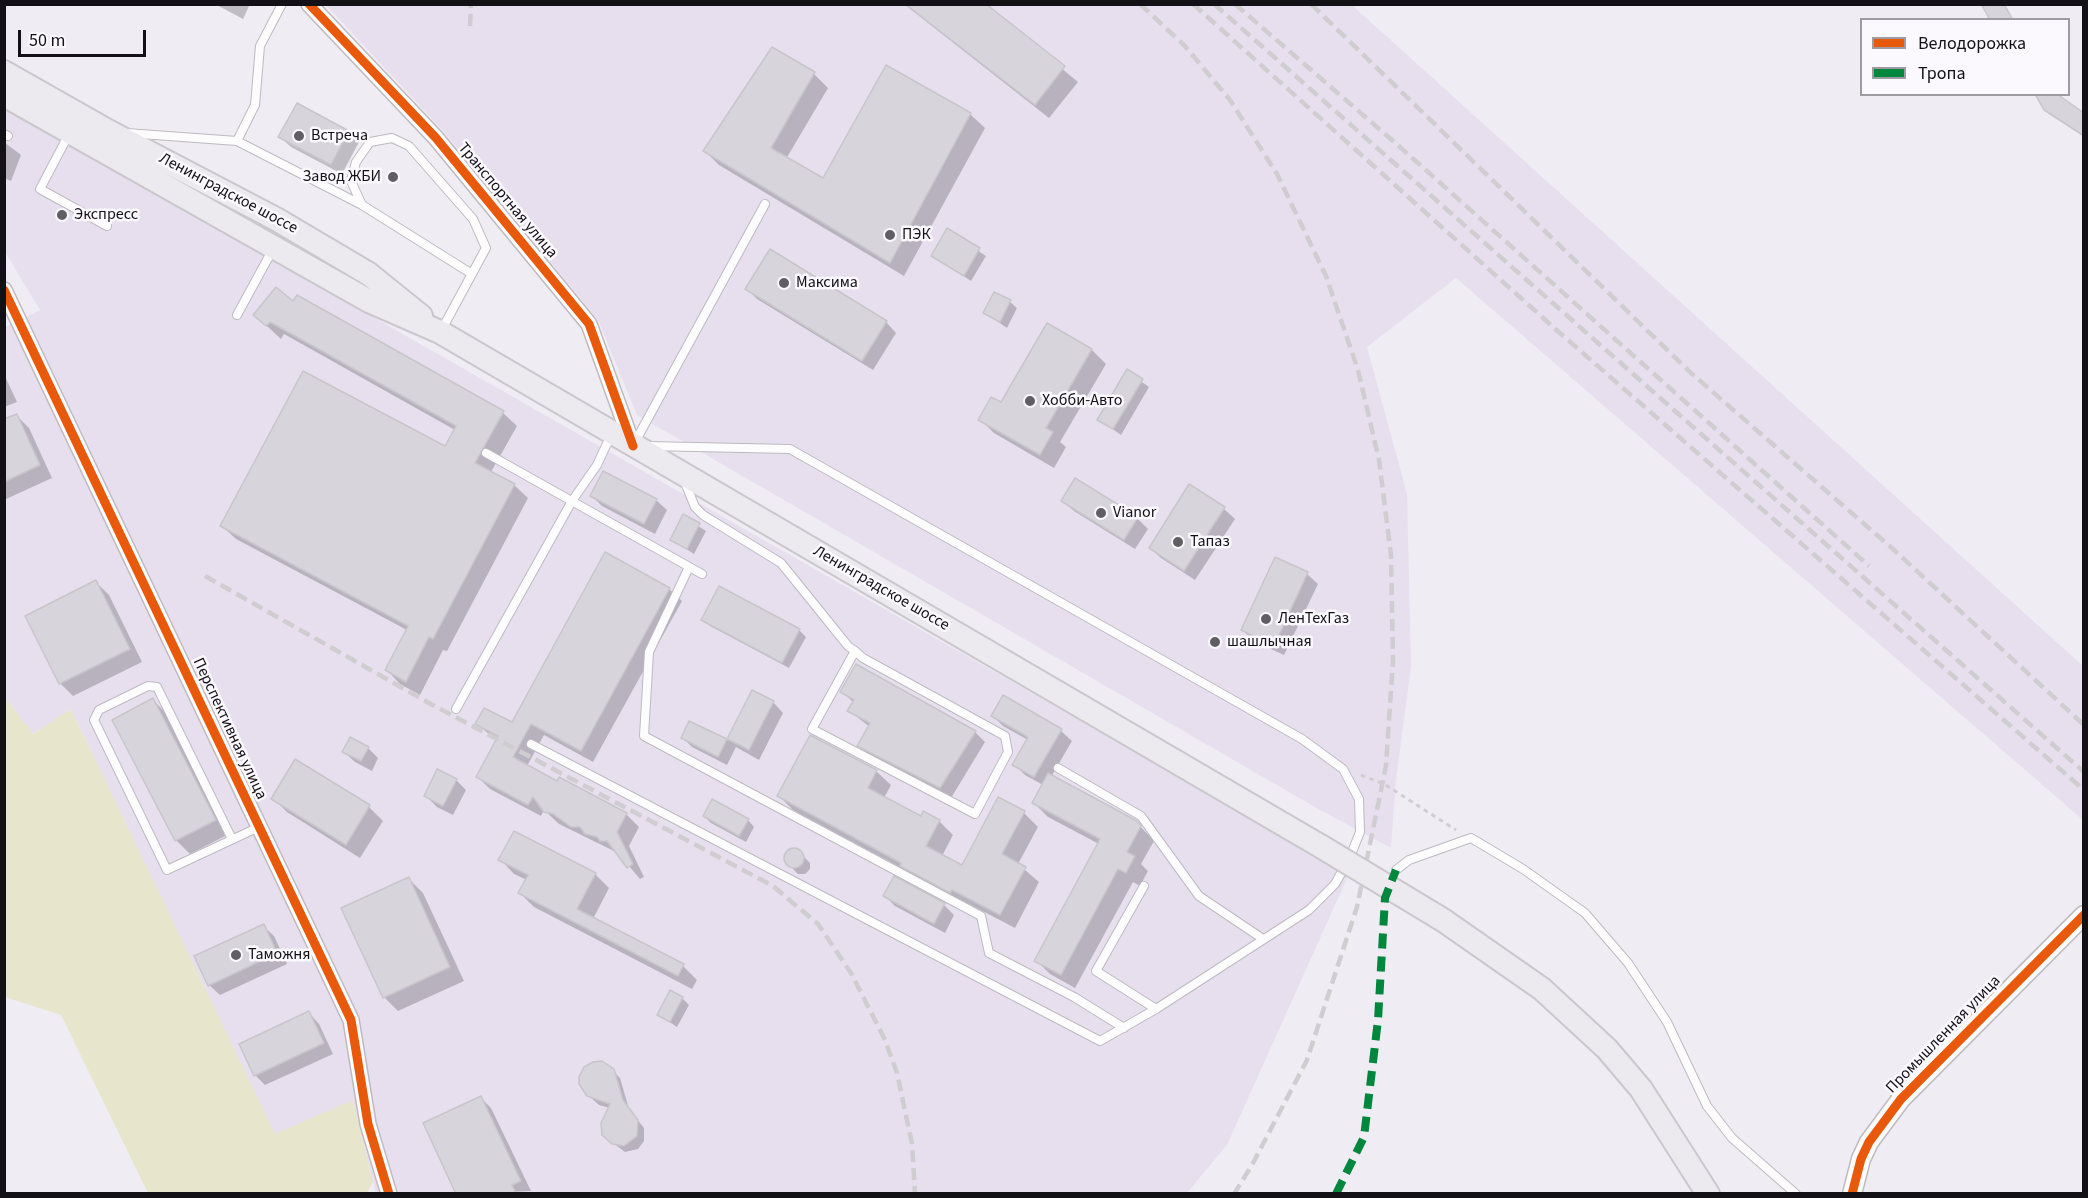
<!DOCTYPE html>
<html>
<head>
<meta charset="utf-8">
<style>
	body { margin:0 }
	#map { position:relative; width:2088px; height:1198px; overflow:hidden; background:#f0ecf4; font-family:"Source Sans 3",sans-serif }
	canvas { display:block }
	.frame { position:absolute; inset:0; border:6px solid #141116; pointer-events:none }
	.legend { position:absolute; left:1860px; top:18px; width:210px; height:78px; box-sizing:border-box; background:#fbf8fe; border:2px solid #9f9ca1; margin:0; padding:8px 10px; list-style:none; font-size:18px; color:#141116 }
	.legend li { display:flex; align-items:center; gap:12px; height:30px }
	.legend b { width:30px; border:2px solid #9f9ca1 }
	.scale { position:absolute; left:18px; top:30px; width:128px; height:27px; box-sizing:border-box; border:3px solid #141116; border-top:0; padding-left:8px; font-size:18px; line-height:21px; white-space:nowrap; color:#141116; -webkit-text-stroke:4px #fbf8fe; paint-order:stroke }
</style>
</head>
<body>
<div id="map">
<canvas width="2088" height="1198"></canvas>
<div class="frame"></div>
<ul class="legend">
<li><b style="height:8px;background:#e8590c"></b>Велодорожка</li>
<li><b style="height:8px;background:#00873e"></b>Тропа</li>
</ul>
<div class="scale">50 m</div>
</div>
<script>
const g = document.querySelector('canvas').getContext('2d');
g.lineJoin = 'round';
function fill(path, color) { g.fillStyle = color; g.fill(path, 'evenodd'); }
const poly = rows => new Path2D(rows.map(r => 'M' + r).join(''));
function stroke(path, color, width, dash) { g.strokeStyle = color; g.lineWidth = width; g.lineCap = dash ? 'butt' : 'round'; g.setLineDash(dash || []); g.stroke(path); }
function label(font, color, halo, rows, align = 'center') {
  g.font = font + ' "Source Sans 3",sans-serif'; g.lineWidth = 5; g.setLineDash([]); g.textBaseline = 'middle'; g.strokeStyle = halo; g.fillStyle = color; for (const [text, x, y, turn = 0] of rows) {
    g.save(); g.translate(x, y); g.rotate((+turn || 0) * Math.PI / 180); g.textAlign = isNaN(turn) ? turn : align; if (halo) g.strokeText(text, 0, 0); g.fillText(text, 0, 0); g.restore();
  }
}
const built = poly([
	[326,5,1352,5,2083,666,2083,820,1456,278,1367,347,1407,494,1411,667,1396,780,1391,848,1320,810,637,415,598,320,445,133],
	[5,107,1349,874,1227,1145,1187,1193,376,1194,353,1101,275,1135,71,709,33,734,5,697,5,327,40,310,5,252]
]);
const green = poly([
	[5,697,33,734,71,709,275,1134,353,1100,373,1182,367,1193,148,1193,61,1015,5,997]
]);
const shadow = poly([
	[215,4,250,4,243,19],
	[904,4,983,4,1078,82,1049,118],
	[772,49,814,74,828,88,786,159,824,180,970,114,985,128,904,276,719,165,705,151],
	[297,105,349,132,359,142,342,174,291,147,280,137],
	[4,142,21,155,11,181,4,178],
	[947,230,986,256,971,281,933,256],
	[747,289,886,322,896,333,873,370,757,299],
	[297,297,503,413,517,426,491,472,514,485,528,498,447,651,443,650,420,695,400,684,387,670,407,630,236,539,222,526,445,448,455,430,284,334,281,339,255,315,294,303],
	[1010,302,1017,308,1007,328,985,313],
	[1092,350,1106,364,1060,442,1066,447,1054,468,994,433,980,419],
	[1128,372,1149,387,1121,435,1099,419],
	[4,374,17,402,4,407],
	[16,415,29,428,52,478,4,500,4,421],
	[1190,486,1224,509,1235,519,1195,580,1161,558,1150,548],
	[592,496,656,500,667,510,655,534,602,506],
	[1063,501,1137,518,1148,529,1135,549,1074,511],
	[683,516,706,531,694,554,671,539],
	[1276,559,1307,574,1318,584,1284,655,1253,641,1243,630],
	[96,582,109,595,142,662,73,696,60,683],
	[669,589,682,601,593,762,544,735,527,766,557,783,560,779,627,815,639,827,629,846,644,877,640,879,618,853,559,824,544,810,541,816,490,789,478,777,497,741,477,724,512,724],
	[703,620,799,630,806,637,789,668,710,626],
	[753,692,773,702,783,713,759,760,736,747,727,765,692,747,683,738,690,723,727,741],
	[842,692,975,732,985,742,951,798,870,756,859,746,870,727,849,711,854,703],
	[1003,697,1061,731,1072,741,1051,777,1137,823,1154,841,1141,864,1148,871,1140,886,1133,882,1075,988,1050,974,1036,960,1099,844,1048,817,1034,803,1043,785,1025,775,1014,764,1028,740,1003,726,993,716],
	[153,700,167,714,229,834,190,854,176,840],
	[811,737,876,771,891,785,884,798,921,818,939,821,953,835,942,856,962,867,1024,813,1038,827,1018,864,1039,882,1015,928,967,903,965,906,916,880,907,871,793,810,779,796],
	[368,748,378,758,372,771,355,762,344,752],
	[296,761,369,807,383,821,360,858,287,812,273,798],
	[456,780,466,790,453,815,437,807,426,796],
	[704,816,748,820,754,827,746,842,711,823],
	[796,849,810,863,810,869,805,874,798,874,786,862,786,855],
	[500,859,595,874,609,888,593,919,683,966,697,980,692,989,534,907,520,893,527,880,514,874],
	[409,879,423,893,464,981,398,1011,384,997],
	[885,896,944,905,954,915,945,933,895,906],
	[263,926,274,936,287,964,220,995,209,985],
	[682,998,689,1005,677,1027,659,1015],
	[309,1013,319,1024,333,1054,265,1085,255,1075],
	[613,1071,620,1078,629,1109,644,1128,644,1141,638,1149,625,1152,605,1137,610,1108,599,1105,583,1091,581,1077],
	[481,1098,491,1108,531,1191,458,1194]
]);
const building = poly([
	[905,4,986,4,1065,66,1035,105,905,4],
	[1981,4,2004,4,2013,20,1990,20,1981,4],
	[772,47,815,72,771,148,823,178,886,65,971,113,890,263,703,151,772,47],
	[2035,94,2057,94,2084,113,2084,136,2044,110,2035,94],
	[297,103,349,131,331,165,278,137,297,103],
	[947,228,980,248,964,276,931,256,947,228],
	[770,249,887,321,862,361,745,289,770,249],
	[276,287,293,301,297,295,504,411,475,463,515,484,433,639,429,637,406,682,385,670,408,626,220,526,303,371,445,446,456,426,270,322,266,326,253,315,276,287],
	[994,292,1011,300,1000,322,983,313,994,292],
	[1047,323,1092,349,1046,428,1053,432,1040,455,978,420,991,397,1001,402,1047,323],
	[1127,369,1143,379,1113,429,1097,420,1127,369],
	[17,414,40,465,4,482,4,419,17,414],
	[603,471,657,499,644,524,590,496,603,471],
	[1075,478,1138,517,1124,540,1061,501,1075,478],
	[1189,484,1225,507,1184,571,1149,548,1189,484],
	[683,514,700,523,687,549,670,540,683,514],
	[605,552,670,588,581,751,531,724,513,757,557,781,559,777,627,813,617,832,633,864,627,868,607,841,600,841,597,837,585,834,580,827,571,827,553,814,544,812,533,797,528,805,476,777,498,736,475,724,484,708,512,722,605,552],
	[1275,557,1308,572,1274,646,1241,630,1275,557],
	[96,580,130,649,59,684,25,616,96,580],
	[719,586,800,629,782,663,701,620,719,586],
	[856,664,976,731,940,788,857,746,870,723,847,711,854,700,840,692,856,664],
	[752,690,774,701,749,750,727,739,752,690],
	[1003,695,1062,729,1034,777,1012,765,1028,737,991,716,1003,695],
	[153,698,216,820,175,841,112,720,153,698],
	[689,721,727,739,718,757,681,738,689,721],
	[810,735,877,770,868,788,921,816,923,811,940,820,926,846,962,865,998,797,1025,811,1002,854,1026,867,1000,915,952,890,950,893,900,866,901,863,777,796,810,735],
	[350,737,369,747,361,761,342,752,350,737],
	[295,759,370,805,346,845,271,799,295,759],
	[437,769,457,779,443,806,424,796,437,769],
	[1048,773,1137,821,1141,826,1127,852,1135,856,1126,873,1118,869,1061,975,1034,961,1100,839,1032,803,1048,773],
	[712,799,749,819,739,836,703,816,712,799],
	[514,831,596,873,577,909,684,964,678,976,518,893,528,875,498,860,514,831],
	'784 858a10 10 0 1 1 20 0a10 10 0 1 1-20 0Z',
	[894,876,945,903,934,924,883,896,894,876],
	[409,877,450,967,383,998,341,908,409,877],
	[264,924,277,953,208,986,194,956,264,924],
	[670,990,683,997,670,1022,657,1015,670,990],
	[309,1011,324,1043,254,1076,239,1044,309,1011],
	[602,1061,614,1069,623,1100,638,1120,637,1136,624,1146,612,1144,602,1135,601,1123,610,1104,587,1096,579,1084,579,1077,584,1067,593,1062,602,1061],
	[481,1096,521,1181,512,1185,516,1194,456,1194,423,1123,481,1096]
]);
const path = poly([
	[1361,775,1384,784,1456,830]
]);
const service = poly([
	[127,133,237,141,362,205],
	[4,134,8,136],
	[69,134,40,189,107,226],
	[237,141,255,105,260,46,282,4],
	[237,315,273,249],
	[441,331,486,248,473,219,409,146,392,138,370,142,356,162,351,181,362,205,472,274],
	[635,442,765,204],
	[486,453,702,574],
	[684,480,695,507,703,515,781,563,848,646,855,651,863,658,1005,736,1008,752,975,814,812,729,855,651],
	[689,567,649,652,644,736,981,916,989,953,1074,997,1124,1028],
	[456,709,572,501,597,465,611,435],
	[531,744,1100,1041,1156,1009,1309,910,1335,884,1350,857,1360,832,1359,799,1343,769,1302,739,790,449,648,446],
	[1058,768,1141,816,1199,896,1263,939],
	[232,839,157,687,148,686,99,710,94,720,167,870,259,827],
	[1396,870,1409,860,1471,838,1523,869,1585,913,1628,963,1667,1022,1707,1106,1732,1138,1796,1194],
	[1144,886,1096,971,1156,1009]
]);
const minor = poly([
	[309,4,436,138,589,324,633,446],
	[4,290,351,1020,368,1124,389,1194]
]);
const tertiary = poly([
	[1852,1194,1861,1159,1869,1142,1901,1099,2084,915]
]);
const primary = poly([
	[4,72,108,131,276,219,369,274,421,316],
	[4,95,369,301,440,332,1322,847],
	[1443,920,1542,989,1607,1049,1641,1089,1708,1194]
]);
const rail = poly([
	[1140,4,1184,45,1230,100,1277,174,1326,276,1358,370,1379,460,1391,555,1393,660,1386,766,1357,907,1307,1060,1252,1165,1234,1194],
	[1193,4,1561,334,2084,790],
	[1214,4,2084,772],
	[1235,4,1400,147,1869,566],
	[1311,4,1691,373,1894,550,2084,725],
	[470,26,471,4],
	[205,576,429,703,773,886,818,924,851,973,885,1040,897,1073,912,1144,915,1194]
]);
const primaryBridge = poly([
	[1322,847,1443,920]
]);
const quiet = poly([
	[1336,1194,1364,1137,1378,1020,1385,898,1396,870]
]);
const cycleway = poly([
	[309,4,436,138,589,324,633,446],
	[4,290,351,1020,368,1124,389,1194],
	[1852,1194,1861,1159,1869,1142,1901,1099,2084,915]
]);
const markers = [
	[299,136,6,"#615e64"],
	[393,177,6,"#615e64"],
	[62,215,6,"#615e64"],
	[890,235,6,"#615e64"],
	[784,283,6,"#615e64"],
	[1030,401,6,"#615e64"],
	[1101,513,6,"#615e64"],
	[1178,542,6,"#615e64"],
	[1266,619,6,"#615e64"],
	[1215,642,6,"#615e64"],
	[236,955,6,"#615e64"]
];
const poiNames = [
	["Встреча",311,136],
	["Завод ЖБИ",381,177,"right"],
	["Экспресс",74,215],
	["ПЭК",902,235],
	["Максима",796,283],
	["Хобби-Авто",1042,401],
	["Vianor",1113,513],
	["Тапаз",1190,542],
	["ЛенТехГаз",1278,619],
	["шашлычная",1227,642],
	["Таможня",248,955]
];
const streetNames = [
	["Ленинградское шоссе",228,194,28],
	["Транспортная улица",507,201,50],
	["Ленинградское шоссе",881,589,30],
	["Перспективная улица",229,729,65],
	["Промышленная улица",1944,1035,-46]
];
fill(built, '#e7dfee');
fill(green, '#e7e6cc');
fill(shadow, '#0003');
fill(building, '#d7d4db');
stroke(building, '#c8c5cb', 1.5);
stroke(service, '#bdbac0', 10);
stroke(minor, '#bdbac0', 18);
stroke(tertiary, '#bdbac0', 21);
stroke(primary, '#cac8cc', 26);
stroke(path, '#d0ced1', 3, [4.5, 4.5]);
stroke(service, '#fdfcfd', 8);
stroke(minor, '#fdfcfd', 15);
stroke(tertiary, '#fdfcfd', 18);
stroke(primary, '#ece9ef', 22);
stroke(rail, '#cfcdd0', 4.5, [12, 6]);
stroke(primaryBridge, '#cac8cc', 26, []);
stroke(primaryBridge, '#ece9ef', 22);
stroke(quiet, '#00873e', 8, [15, 8]);
stroke(cycleway, '#e8590c', 9);
for (const [x, y, r, color] of markers) { const dot = new Path2D(); dot.arc(x, y, r, 0, 2 * Math.PI); g.fillStyle = color; g.fill(dot); stroke(dot, '#fbf8fe', 2); }
label('16px', '#141116', '#fbf8fe', poiNames, 'left');
label('16px', '#141116', '#fbf8fe', streetNames);
</script>
</body>
</html>
